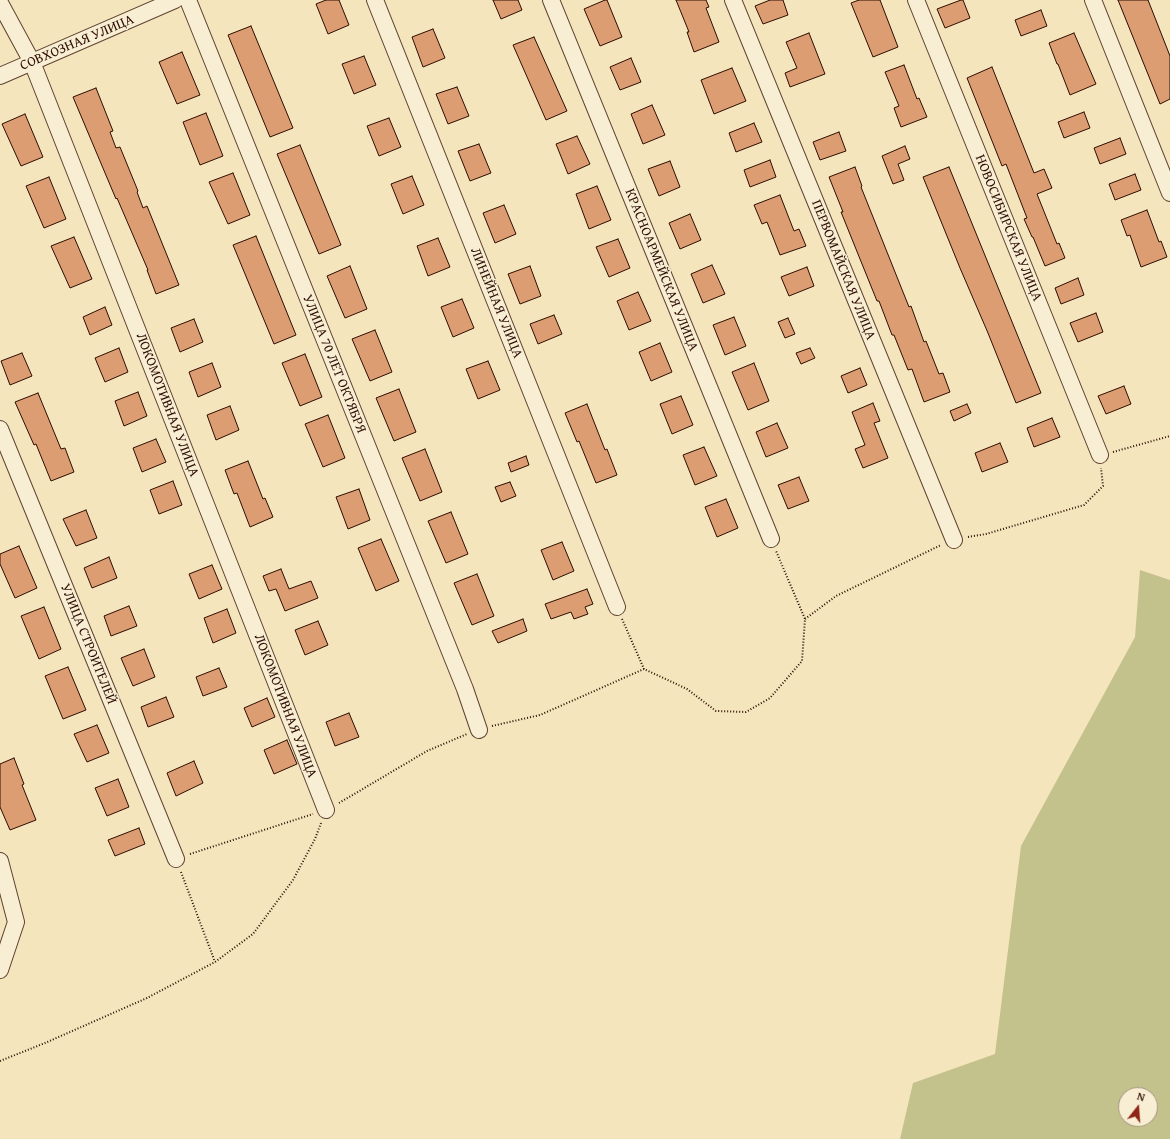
<!DOCTYPE html>
<html>
<head>
<meta charset="utf-8">
<style>
	body { margin:0 }
	#map { position:relative; width:1170px; height:1139px; overflow:hidden; background:#f5e5bd; font-family:"Gentium Book Plus",serif }
	canvas { display:block }
	.north { position:absolute; left:1118px; top:1087px; width:40px; height:40px; box-sizing:border-box; background:#f8eed4; border:1px solid #a79480; border-radius:50%; rotate:17deg; font-size:11px; font-weight:700; line-height:16px; text-align:center; color:#2d0d01 }
	.north::after { content:''; display:block; margin:auto; width:14px; height:18px; background:#8f2418; clip-path:polygon(50% 0,100% 100%,50% 72%,0 100%) }
</style>
</head>
<body>
<div id="map">
<canvas width="1170" height="1139"></canvas>
<div class="north">N</div>
</div>
<script>
const g = document.querySelector('canvas').getContext('2d');
g.lineJoin = 'round';
function fill(path, color) { g.fillStyle = color; g.fill(path, 'evenodd'); }
const poly = rows => new Path2D(rows.map(r => 'M' + r).join(''));
function stroke(path, color, width, dash) { g.strokeStyle = color; g.lineWidth = width; g.lineCap = dash ? 'butt' : 'round'; g.setLineDash(dash || []); g.stroke(path); }
function label(font, color, halo, rows, align = 'center') {
  g.font = font + ' "Gentium Book Plus",serif'; g.lineWidth = 3; g.setLineDash([]); g.textBaseline = 'middle'; g.strokeStyle = halo; g.fillStyle = color; for (const [text, x, y, turn = 0] of rows) {
    g.save(); g.translate(x, y); g.rotate((+turn || 0) * Math.PI / 180); g.textAlign = isNaN(turn) ? turn : align; if (halo) g.strokeText(text, 0, 0); g.fillText(text, 0, 0); g.restore();
  }
}
const green = poly([
	[1140,570,1170,580,1170,1139,900,1139,913,1083,995,1054,1021,846,1135,637],
	[1126,1095,1150,1095,1150,1119,1126,1119]
]);
const building = poly([
	[326,0,339,0,349,25,328,34,316,4,326,0],
	[493,0,518,0,522,10,501,19,493,0],
	[605,0,607,0,622,37,600,46,584,9,605,0],
	[676,0,706,0,709,7,706,8,719,42,694,52,687,32,689,32,676,0],
	[770,0,783,0,788,15,763,24,755,6,770,0],
	[859,0,880,0,898,47,873,57,851,3,859,0],
	[961,0,963,0,970,18,945,28,937,9,961,0],
	[1118,0,1148,0,1170,56,1170,99,1160,104,1118,0],
	[1041,10,1047,26,1021,36,1015,20,1041,10],
	[251,26,293,128,270,137,228,35,251,26],
	[433,29,445,58,423,67,412,37,433,29],
	[809,33,825,74,790,87,785,73,797,68,786,42,809,33],
	[1074,33,1096,84,1070,95,1058,64,1057,64,1049,43,1074,33],
	[534,37,567,111,546,120,513,45,534,37],
	[182,52,200,95,177,104,159,62,182,52],
	[364,56,376,85,354,94,342,64,364,56],
	[631,58,641,82,620,90,610,67,631,58],
	[904,65,917,99,919,98,927,117,901,127,894,108,899,106,885,72,904,65],
	[992,67,1034,173,1044,169,1052,188,1037,194,1057,244,1059,243,1065,258,1045,266,1033,237,1032,237,1024,219,1027,218,1006,164,1002,166,967,78,992,67],
	[732,68,746,101,714,114,701,80,732,68],
	[457,87,469,116,448,124,436,94,457,87],
	[96,88,113,131,110,132,116,148,120,147,138,191,137,192,143,208,147,206,179,285,156,294,147,270,148,270,117,198,116,199,73,97,96,88],
	[652,105,665,135,643,144,631,114,652,105],
	[1084,112,1090,128,1064,138,1058,122,1084,112],
	[206,113,223,156,200,165,183,122,206,113],
	[25,114,43,157,21,166,2,124,25,114],
	[389,118,401,147,379,156,367,126,389,118],
	[754,123,762,142,736,152,729,133,754,123],
	[839,132,846,151,820,160,813,142,839,132],
	[577,136,590,164,568,174,556,144,577,136],
	[1120,138,1126,154,1100,164,1094,148,1120,138],
	[479,144,491,173,470,181,458,151,479,144],
	[300,145,341,245,319,254,277,154,300,145],
	[905,146,910,159,898,164,904,180,893,184,882,156,905,146],
	[770,160,776,177,750,187,744,170,770,160],
	[670,161,680,187,659,196,648,169,670,161],
	[855,167,862,186,861,187,909,307,911,306,924,342,926,341,939,374,943,373,950,392,924,402,912,369,908,370,894,335,892,335,879,301,877,301,841,212,843,212,829,177,855,167],
	[949,167,1041,393,1016,403,988,333,960,268,923,177,949,167],
	[233,173,250,215,228,224,209,182,233,173],
	[1135,174,1141,190,1115,200,1109,184,1135,174],
	[412,176,424,205,403,214,391,184,412,176],
	[49,177,66,219,44,228,26,186,49,177],
	[597,186,611,220,589,229,576,194,597,186],
	[780,195,794,231,799,229,806,246,780,255,767,222,762,224,754,205,780,195],
	[504,205,516,234,495,243,483,213,504,205],
	[1147,210,1159,242,1161,241,1167,257,1141,267,1130,235,1127,236,1121,220,1147,210],
	[690,214,701,240,680,249,669,223,690,214],
	[256,236,296,335,274,344,233,245,256,236],
	[74,237,92,279,70,288,51,246,74,237],
	[438,238,450,267,428,276,417,246,438,238],
	[618,239,630,268,609,277,596,247,618,239],
	[712,265,725,294,703,303,691,274,712,265],
	[350,266,367,309,345,318,327,276,350,266],
	[530,266,541,296,520,304,508,274,530,266],
	[807,267,814,286,789,296,781,277,807,267],
	[1078,278,1084,295,1061,304,1055,288,1078,278],
	[638,292,651,321,629,330,617,301,638,292],
	[462,299,474,328,453,337,441,307,462,299],
	[105,307,112,325,90,335,83,317,105,307],
	[1096,313,1103,332,1078,342,1070,323,1096,313],
	[554,315,562,334,538,344,530,324,554,315],
	[734,317,746,346,725,355,713,325,734,317],
	[788,318,795,334,785,338,778,322,788,318],
	[194,319,203,342,180,352,171,328,194,319],
	[375,330,392,372,370,381,352,339,375,330],
	[660,343,672,372,651,381,639,352,660,343],
	[119,348,128,372,105,382,95,358,119,348],
	[810,348,815,358,801,364,796,353,810,348],
	[22,353,32,376,10,385,1,361,22,353],
	[305,354,322,397,300,406,282,363,305,354],
	[488,361,500,390,478,399,466,369,488,361],
	[212,363,221,387,198,397,189,372,212,363],
	[754,363,769,401,748,410,732,372,754,363],
	[860,368,867,385,848,393,841,376,860,368],
	[1124,386,1131,404,1106,414,1098,396,1124,386],
	[399,389,416,432,394,441,376,398,399,389],
	[138,392,147,416,124,426,115,401,138,392],
	[38,393,61,449,65,448,74,472,51,481,36,444,34,445,15,402,38,393],
	[681,396,693,425,672,434,660,404,681,396],
	[873,403,880,421,874,423,888,458,863,468,855,449,865,445,852,412,873,403],
	[587,404,605,450,607,449,617,475,596,483,579,441,577,442,565,413,587,404],
	[967,404,971,413,954,421,950,411,967,404],
	[230,406,239,430,216,440,207,415,230,406],
	[328,415,345,458,323,467,305,424,328,415],
	[1052,418,1060,437,1034,447,1027,428,1052,418],
	[777,423,788,448,766,457,756,432,777,423],
	[156,439,166,462,142,472,133,448,156,439],
	[1000,443,1008,462,982,472,975,453,1000,443],
	[704,447,717,476,695,485,683,455,704,447],
	[425,449,442,492,420,501,402,458,425,449],
	[526,456,529,465,511,472,508,463,526,456],
	[248,461,263,499,265,498,273,517,250,527,237,493,234,494,225,470,248,461],
	[799,477,809,501,788,509,778,485,799,477],
	[173,481,182,505,159,514,150,490,173,481],
	[510,482,516,496,501,502,495,487,510,482],
	[359,489,370,520,348,529,336,497,359,489],
	[726,499,738,528,717,537,705,507,726,499],
	[86,510,97,538,76,546,63,519,86,510],
	[451,512,468,554,446,563,428,521,451,512],
	[381,539,399,581,376,591,358,548,381,539],
	[562,542,574,571,553,580,541,550,562,542],
	[19,546,37,588,15,598,0,564,0,554,19,546],
	[109,557,117,578,92,588,84,568,109,557],
	[212,565,222,589,199,599,189,574,212,565],
	[281,569,289,589,311,581,318,598,285,611,276,589,269,591,263,576,281,569],
	[477,574,494,616,472,625,454,583,477,574],
	[587,589,593,604,585,607,588,614,574,619,571,612,551,619,545,604,587,589],
	[129,606,137,626,111,636,104,616,129,606],
	[44,607,61,649,39,659,21,616,44,607],
	[227,609,236,633,213,643,204,618,227,609],
	[523,619,527,631,498,643,492,631,523,619],
	[318,621,328,645,305,655,295,630,318,621],
	[144,649,155,677,133,686,121,658,144,649],
	[68,667,86,710,63,719,45,676,68,667],
	[219,668,227,687,203,696,196,677,219,668],
	[166,697,174,717,148,727,141,707,166,697],
	[267,698,275,717,252,727,244,708,267,698],
	[349,713,359,737,335,746,326,722,349,713],
	[97,725,109,753,87,762,74,734,97,725],
	[287,740,297,764,274,774,264,750,287,740],
	[14,758,24,784,22,785,36,820,10,830,0,807,0,764,14,758],
	[194,761,203,783,176,796,167,773,194,761],
	[118,779,129,807,107,816,95,788,118,779],
	[139,828,145,844,115,856,108,840,139,828]
]);
const path = poly([
	[1113,452,1170,436],
	[968,537,986,534,1084,505,1103,486,1101,468],
	[622,619,644,669],
	[805,619,836,596,941,545],
	[492,726,540,715,644,669,687,689,716,711,746,712,770,698,802,661,805,619,776,551],
	[339,803,427,751,467,734],
	[190,854,313,814],
	[181,872,215,962],
	[0,1061,45,1043,147,998,215,962,253,934,293,880,315,839,321,823]
]);
const minor = poly([
	[188,0,465,689,479,730],
	[375,0,617,607],
	[551,0,771,539],
	[733,0,954,540],
	[916,0,1100,455],
	[1093,0,1170,193],
	[0,3,32,62,326,810],
	[0,76,175,0],
	[0,429,176,859],
	[0,861,16,922,0,970]
]);
const streetNames = [
	["СОВХОЗНАЯ УЛИЦА",77,43,-23],
	["НОВОСИБИРСКАЯ УЛИЦА",1008,228,68],
	["КРАСНОАРМЕЙСКАЯ УЛИЦА",661,270,68],
	["ПЕРВОМАЙСКАЯ УЛИЦА",843,270,68],
	["ЛИНЕЙНАЯ УЛИЦА",496,303,68],
	["УЛИЦА 70 ЛЕТ ОКТЯБРЯ",334,364,68],
	["ЛОКОМОТИВНАЯ УЛИЦА",167,405,69],
	["УЛИЦА СТРОИТЕЛЕЙ",88,644,68],
	["ЛОКОМОТИВНАЯ УЛИЦА",285,706,69]
];
fill(green, '#c4c28c');
fill(building, '#db9d71');
stroke(building, '#2d0d01', 1);
stroke(minor, '#5f4330', 18);
stroke(path, '#2d0d01', 2, [1, 2]);
stroke(minor, '#f8eed4', 16);
label('14px', '#2d0d01', '#f8eed4', streetNames);
</script>
</body>
</html>
